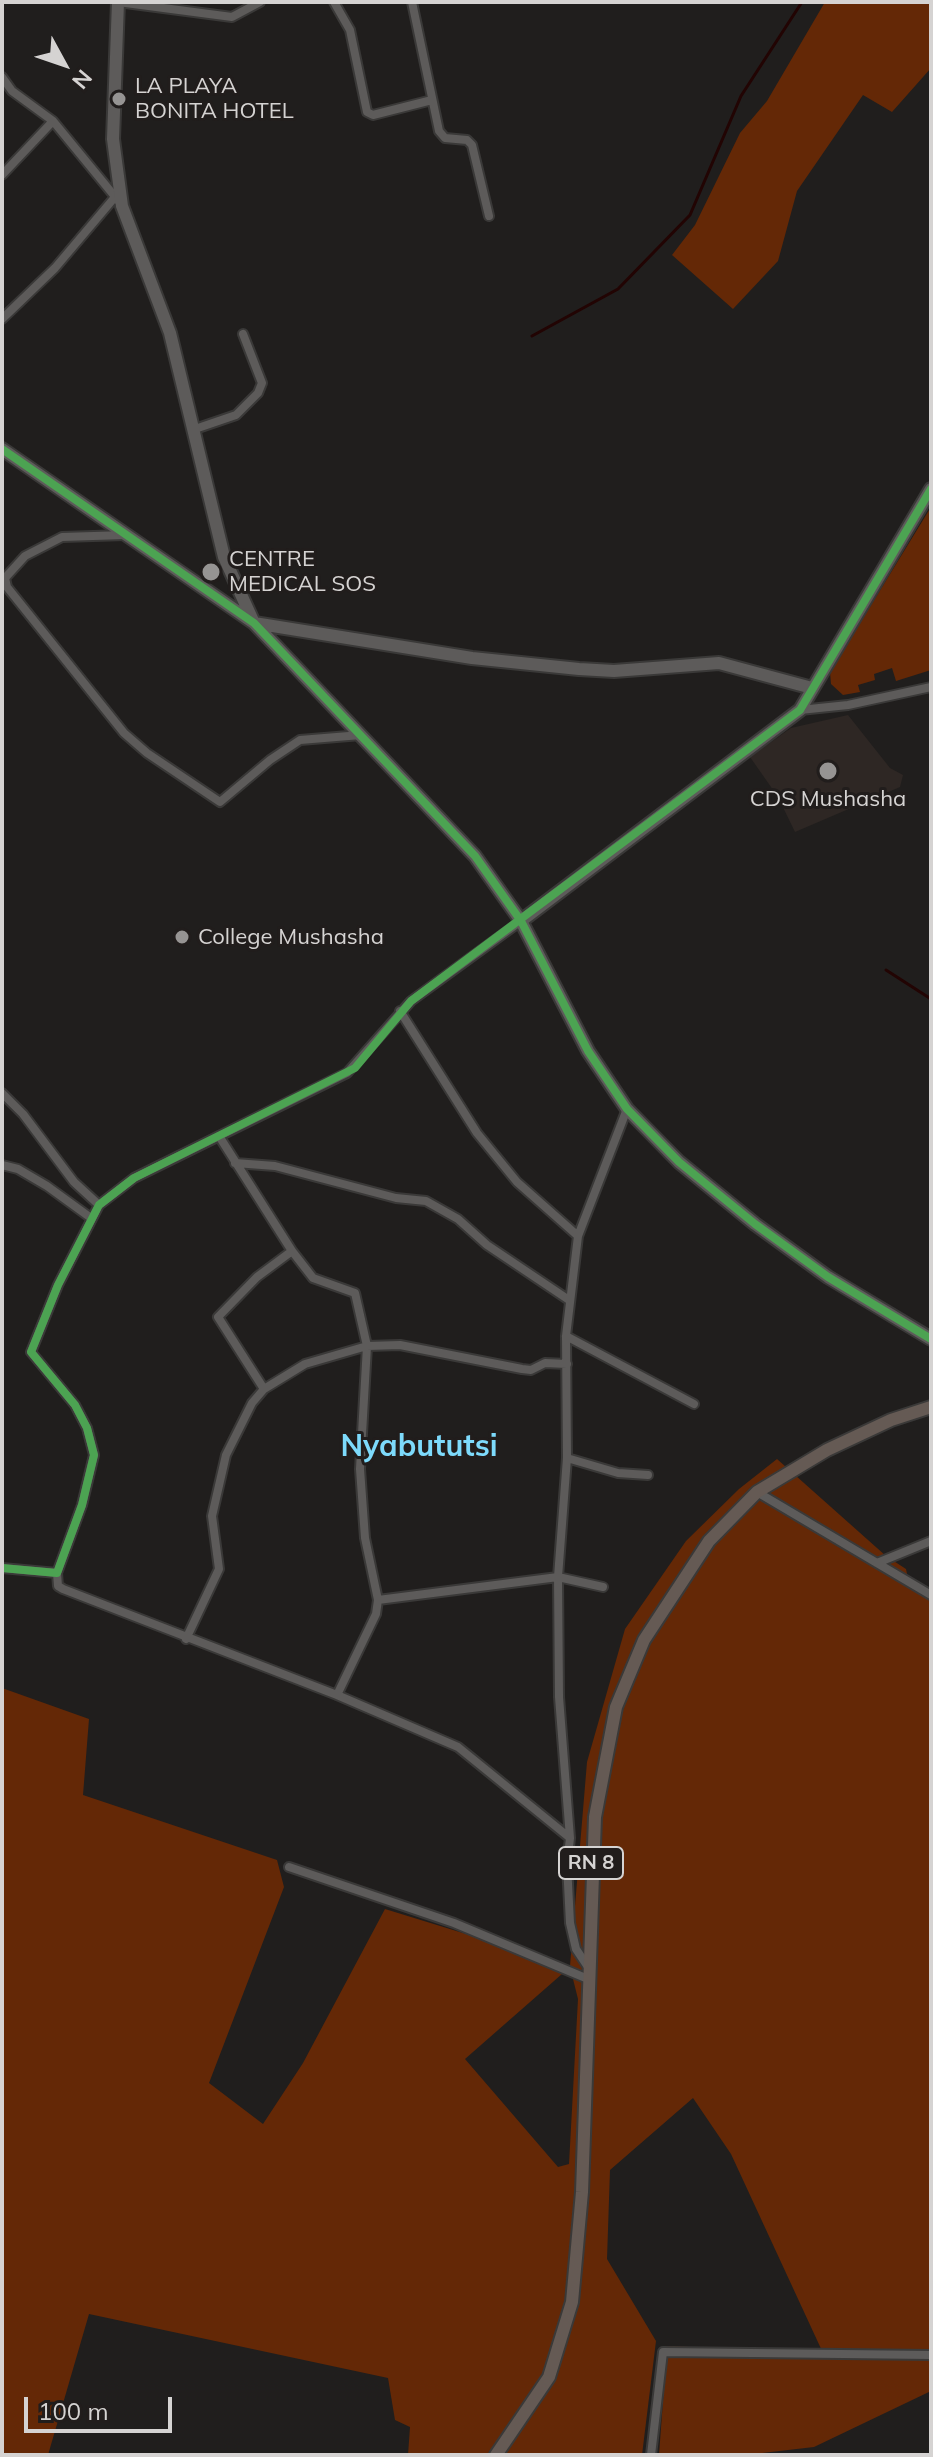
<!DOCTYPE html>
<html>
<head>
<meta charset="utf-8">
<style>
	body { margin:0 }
	#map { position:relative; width:933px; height:2457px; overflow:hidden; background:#201e1d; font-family:Mulish,sans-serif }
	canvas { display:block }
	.frame { position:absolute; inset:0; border:4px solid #d5d3d2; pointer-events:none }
	.north { position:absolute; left:24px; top:24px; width:80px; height:80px; -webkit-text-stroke:6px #211d1c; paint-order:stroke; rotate:130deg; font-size:22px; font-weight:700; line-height:32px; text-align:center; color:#d5d3d2 }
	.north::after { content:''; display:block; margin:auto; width:28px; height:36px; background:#d5d3d2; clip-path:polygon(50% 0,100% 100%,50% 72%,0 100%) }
	.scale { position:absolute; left:24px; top:2397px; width:148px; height:36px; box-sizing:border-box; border:4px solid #d5d3d2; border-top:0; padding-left:10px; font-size:24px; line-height:28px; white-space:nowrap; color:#d5d3d2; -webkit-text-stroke:6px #211d1c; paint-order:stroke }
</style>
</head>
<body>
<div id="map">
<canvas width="933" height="2457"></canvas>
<div class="frame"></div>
<div class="north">N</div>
<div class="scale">100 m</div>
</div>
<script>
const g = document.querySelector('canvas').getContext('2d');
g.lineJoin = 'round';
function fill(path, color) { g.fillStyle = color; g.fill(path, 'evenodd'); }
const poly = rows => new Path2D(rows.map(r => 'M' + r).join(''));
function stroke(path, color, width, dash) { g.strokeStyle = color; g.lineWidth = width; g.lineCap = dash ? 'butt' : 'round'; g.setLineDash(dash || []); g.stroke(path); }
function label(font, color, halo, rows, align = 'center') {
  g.font = font + ' Mulish,sans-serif'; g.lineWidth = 6; g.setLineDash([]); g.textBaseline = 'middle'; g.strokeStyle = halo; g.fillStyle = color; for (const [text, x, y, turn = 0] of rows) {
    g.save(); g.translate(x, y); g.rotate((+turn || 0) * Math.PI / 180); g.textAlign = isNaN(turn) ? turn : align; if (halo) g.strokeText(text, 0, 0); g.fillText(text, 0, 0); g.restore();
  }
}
const built = poly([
	[848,715,890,768,903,775,900,787,795,832,778,797,750,757,791,728]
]);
const green = poly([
	[825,2,931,2,931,68,892,112,863,95,797,191,778,261,733,309,672,255,695,225,740,133,767,101],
	[931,507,931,670,896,681,892,668,874,674,875,680,858,685,860,692,843,695,831,684,830,672],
	[777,1459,886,1556,906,1569,910,1588,931,1601,931,2391,814,2447,745,2455,659,2455,667,2346,823,2353,731,2154,693,2098,610,2170,607,2259,656,2341,642,2455,408,2455,410,2427,395,2420,388,2378,89,2314,48,2455,2,2455,2,1688,89,1719,83,1795,277,1860,284,1887,209,2083,263,2124,303,2063,385,1909,570,1966,587,1762,625,1629,686,1541,739,1489],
	[570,1967,578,1999,569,2164,558,2167,465,2059]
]);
const stream = poly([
	[532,336,618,289,690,215,741,96,802,2],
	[886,970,931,999]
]);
const street = poly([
	[118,2,232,17,260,2],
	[334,2,350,30,367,112,373,115,432,100],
	[412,2,439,131,445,138,467,140,472,145,489,216],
	[2,77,12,91,53,121,121,204],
	[2,175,53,121],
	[2,319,55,268,115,197],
	[195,429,236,415,258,393,262,383,243,334],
	[125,535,62,537,25,556,5,578,7,587,124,733,147,753,220,802,270,760,300,740,361,735],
	[800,710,848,705,931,687],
	[400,1011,477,1133,517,1182,578,1236],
	[2,1093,23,1114,74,1182,99,1205],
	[219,1136,292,1251,257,1277,218,1317,264,1389],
	[235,1163,275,1166,396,1198,426,1201,458,1219,487,1245,569,1300],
	[2,1165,18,1169,47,1186,91,1218],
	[292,1251,313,1278,355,1293,367,1346,360,1469,365,1538,378,1600,376,1614,337,1695],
	[566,1336,694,1404],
	[567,1458,618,1473,648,1475],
	[757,1492,931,1595],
	[877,1563,931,1541],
	[2,1568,57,1573,82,1505,94,1455,87,1428,75,1405,31,1352,58,1285,99,1205,134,1178,347,1073,411,1001,521,921],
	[57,1573,58,1586,63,1589,337,1695,458,1747,570,1838,567,1864,570,1923,576,1949,588,1967],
	[378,1600,558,1577,603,1587],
	[186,1639,219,1569,212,1516,226,1455,252,1403,264,1389,305,1364,367,1346,400,1345,522,1369,531,1370,545,1363,567,1364],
	[570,1838,559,1697,558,1577,567,1458,566,1336,578,1236,627,1109],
	[289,1867,454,1923,588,1979],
	[651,2455,663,2352,931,2355]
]);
const secondary = poly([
	[118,2,113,139,122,206,170,333,224,557,254,623,472,658,579,669,614,671,719,663,812,688],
	[2,449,254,623,475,856,521,921,588,1051,627,1109,679,1162,755,1224,828,1277,931,1339],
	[521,921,800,710,931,489]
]);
const primary = poly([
	[496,2455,549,2377,572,2302,582,2192,595,1817,616,1707,644,1640,709,1541,757,1492,827,1450,891,1420,931,1407]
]);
const cycleway = poly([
	[2,449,254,623,475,856,521,921,588,1051,627,1109,679,1162,755,1224,828,1277,931,1339],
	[2,1568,57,1573,82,1505,94,1455,87,1428,75,1405,31,1352,58,1285,99,1205,134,1178,355,1068,411,1001,800,710,931,489]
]);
const markers = [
	[119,99,8,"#969493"],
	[211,572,10,"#969493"],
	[828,771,10,"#969493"],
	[182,937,8,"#969493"]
];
const shields = [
	[591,1863,64]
];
const shieldNames = [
	["RN 8",591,1863]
];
const poiNames = [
	["LA PLAYA",135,86],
	["BONITA HOTEL",135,111],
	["CENTRE",229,559],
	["MEDICAL SOS",229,584],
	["CDS Mushasha",828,799,"center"],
	["College Mushasha",198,937]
];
const districtNames = [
	["Nyabututsi",419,1447]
];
fill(built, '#2e2724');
fill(green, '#642806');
stroke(stream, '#220403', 3);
stroke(street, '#3a3938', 12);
stroke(secondary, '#3a3938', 16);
stroke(primary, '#3a3938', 16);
stroke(street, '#5d5b5a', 8);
stroke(secondary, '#5d5b5a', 12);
stroke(primary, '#655a54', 12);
stroke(cycleway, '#4ca352', 8);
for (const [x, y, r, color] of markers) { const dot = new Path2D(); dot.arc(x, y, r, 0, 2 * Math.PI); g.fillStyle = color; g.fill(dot); stroke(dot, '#211d1c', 3); }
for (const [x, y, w] of shields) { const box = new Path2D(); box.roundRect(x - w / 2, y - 16, w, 32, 6); g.fillStyle = '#211d1c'; g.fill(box); stroke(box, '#d5d3d2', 2); }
label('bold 20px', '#d5d3d2', null, shieldNames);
label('22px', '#d5d3d2', '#211d1c', poiNames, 'left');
label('bold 30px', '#7ddafb', '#211d1c', districtNames);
</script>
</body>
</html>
